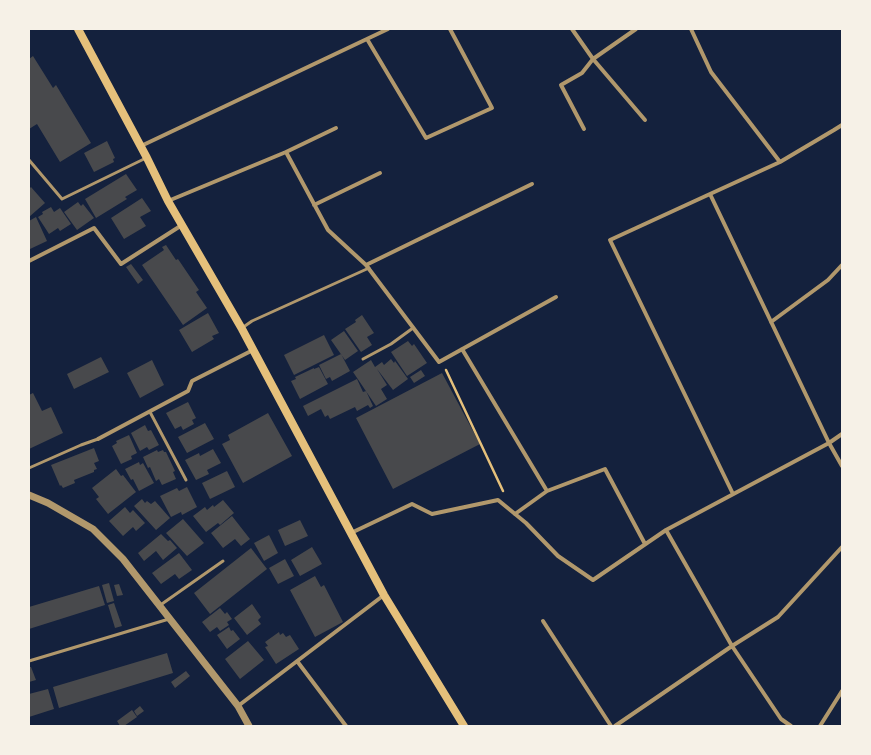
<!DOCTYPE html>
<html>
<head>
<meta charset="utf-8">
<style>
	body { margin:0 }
	#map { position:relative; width:871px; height:755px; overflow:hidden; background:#14213d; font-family:Bitter,serif }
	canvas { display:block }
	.frame { position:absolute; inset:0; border:30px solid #f6f1e7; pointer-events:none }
</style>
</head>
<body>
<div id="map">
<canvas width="871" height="755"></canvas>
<div class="frame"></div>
</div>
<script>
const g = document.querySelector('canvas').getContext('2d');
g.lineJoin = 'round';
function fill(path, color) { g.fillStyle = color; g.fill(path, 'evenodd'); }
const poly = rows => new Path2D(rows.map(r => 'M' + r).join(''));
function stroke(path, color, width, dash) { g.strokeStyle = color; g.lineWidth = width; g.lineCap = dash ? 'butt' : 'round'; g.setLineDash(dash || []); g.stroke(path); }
const building = poly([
	[33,56,53,88,56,85,91,143,60,162,37,124,29,129,29,59],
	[107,141,115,158,113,159,114,162,94,172,84,153],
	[126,174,137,190,125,197,127,199,96,218,85,199],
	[31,187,45,203,29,217,29,189],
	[142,198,151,211,140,217,146,226,124,239,111,218],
	[78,202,81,206,83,204,94,218,77,230,64,212],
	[51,207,54,212,60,208,71,224,60,231,58,228,49,234,38,217,43,214,42,212],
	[36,217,47,241,30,249,29,248,29,221],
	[166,245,176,260,178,259,199,290,196,292,207,308,183,325,142,265,164,250,162,247],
	[131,264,143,280,138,284,126,267],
	[208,313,219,333,212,336,214,339,192,352,179,330],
	[362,315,374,333,367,337,372,345,361,352,345,329,356,322,355,320],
	[344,331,358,351,345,360,331,340],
	[324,335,334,355,294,375,284,355],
	[408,341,412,346,414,344,427,363,407,376,391,352],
	[341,354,350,371,332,381,330,377,326,379,319,365],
	[101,357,109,372,74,389,67,374],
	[391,359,394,363,395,361,408,379,393,390,377,369,387,385,381,389,387,399,376,406,353,372,371,360,375,367,382,362,384,365],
	[152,360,164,385,140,398,127,373],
	[319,367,328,384,300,399,291,381,296,379,295,377,314,368,314,369],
	[421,370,425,376,414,383,410,377],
	[442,373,480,444,393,489,356,418],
	[357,379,363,392,366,391,373,406,370,408,368,405,357,411,355,407,330,419,328,415,325,417,321,409,308,416,303,406],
	[33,393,42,411,51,407,63,433,29,449,29,395],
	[188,402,196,418,192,420,194,424,183,430,181,426,175,429,166,413],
	[268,413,292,456,243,483,222,444,230,440,228,435],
	[205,423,214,439,187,453,178,437],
	[145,425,148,431,151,430,159,445,149,450,147,447,140,451,131,433],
	[129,435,137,453,131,456,132,459,121,464,112,446,117,443,116,441],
	[94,448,99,461,94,463,97,469,94,470,94,472,74,480,75,483,63,488,61,485,60,486,51,465],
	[213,449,221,463,207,470,209,474,196,480,185,460,199,453,200,456],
	[157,450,158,452,163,450,164,452,166,452,175,471,173,472,176,479,162,485,159,479,156,481,150,467,148,468,143,457],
	[139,462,140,465,143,463,154,483,139,491,133,479,131,480,125,469],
	[116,469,121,476,123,475,136,492,108,514,96,499,99,497,92,488],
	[227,471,235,487,210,499,202,483],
	[187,487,197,507,182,515,181,512,171,517,160,496,177,488,179,491],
	[142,499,145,503,147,501,151,504,155,501,170,518,156,530,134,506],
	[223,500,234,513,220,525,218,523,206,532,193,516,205,507,207,510,213,505,214,507],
	[125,507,130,513,133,510,145,523,136,531,133,527,123,536,109,521],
	[232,516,250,539,241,546,235,539,223,548,211,533],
	[183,519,204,543,187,556,166,533],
	[300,520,308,536,285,546,278,530],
	[161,534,168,541,170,540,177,548,163,560,156,551,144,561,138,553],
	[269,535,278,553,264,561,254,543],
	[312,547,322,564,300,576,291,560],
	[251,548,267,569,210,614,194,593],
	[179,553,192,570,179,579,175,574,161,584,152,573],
	[285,559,294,576,278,584,269,568],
	[315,576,321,587,324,585,343,622,315,637,290,590],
	[109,583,114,601,107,603,102,585],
	[119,584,123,595,117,596,114,585],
	[99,586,105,605,29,629,29,607],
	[114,603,122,626,115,628,108,605],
	[252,604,261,617,258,620,261,624,247,635,234,618],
	[220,608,225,614,227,612,232,619,227,622,229,625,220,631,217,627,210,632,202,622],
	[229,627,231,631,233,630,240,639,227,649,217,635],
	[279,632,280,635,283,633,286,637,290,635,299,649,276,664,265,647,268,646,265,642],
	[248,641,264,660,240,679,225,659],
	[167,653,173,673,59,708,53,687],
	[29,667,31,667,36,680,29,682],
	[186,671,190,676,175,688,171,682],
	[48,689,54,709,29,717,29,694],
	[140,706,144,711,137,716,134,711],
	[132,710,137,717,124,726,120,726,117,721]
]);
const path = poly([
	[446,370,503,491]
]);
const service = poly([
	[29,160,62,199,146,158],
	[242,328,252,321,369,268],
	[363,359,391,344,413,328],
	[150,412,186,480],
	[29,468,81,445,98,439],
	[159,606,223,561],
	[29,661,169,619]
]);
const minor = poly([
	[572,29,593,59,645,120],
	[691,29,711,72,780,162],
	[367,39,426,138,492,108,450,29],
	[842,125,834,130,780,162,710,194,829,443,842,466],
	[584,129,561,85,582,73,593,59,636,29],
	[141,146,388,29],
	[286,152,336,128],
	[710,194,610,240,733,494],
	[168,201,286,152,328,230,366,265,439,362,556,297],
	[314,205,380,173],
	[29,261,94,228,121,264,182,225],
	[366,265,532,184],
	[771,322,828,280,842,265],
	[462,349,547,491],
	[98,439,188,391,192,381,253,350],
	[515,514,547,491,605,469,645,544],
	[666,530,732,646,781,719,791,726],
	[351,533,412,504,432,514,498,500,526,523,558,556,593,580,666,530,829,443,842,434],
	[543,621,611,726],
	[297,661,346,726],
	[238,706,384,595],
	[615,726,732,646,778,617,842,547],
	[820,726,842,691]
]);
const tertiary = poly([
	[29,495,48,503,93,529,123,559,238,706,249,726]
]);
const secondary = poly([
	[78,29,147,158,168,201,242,329,384,595,464,726]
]);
fill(building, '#48494c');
stroke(path, '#e5c07b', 2.5);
stroke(service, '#b1986c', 3);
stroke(minor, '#b1986c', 4);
stroke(tertiary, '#b1986c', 7);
stroke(secondary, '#e5c07b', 8);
</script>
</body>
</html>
